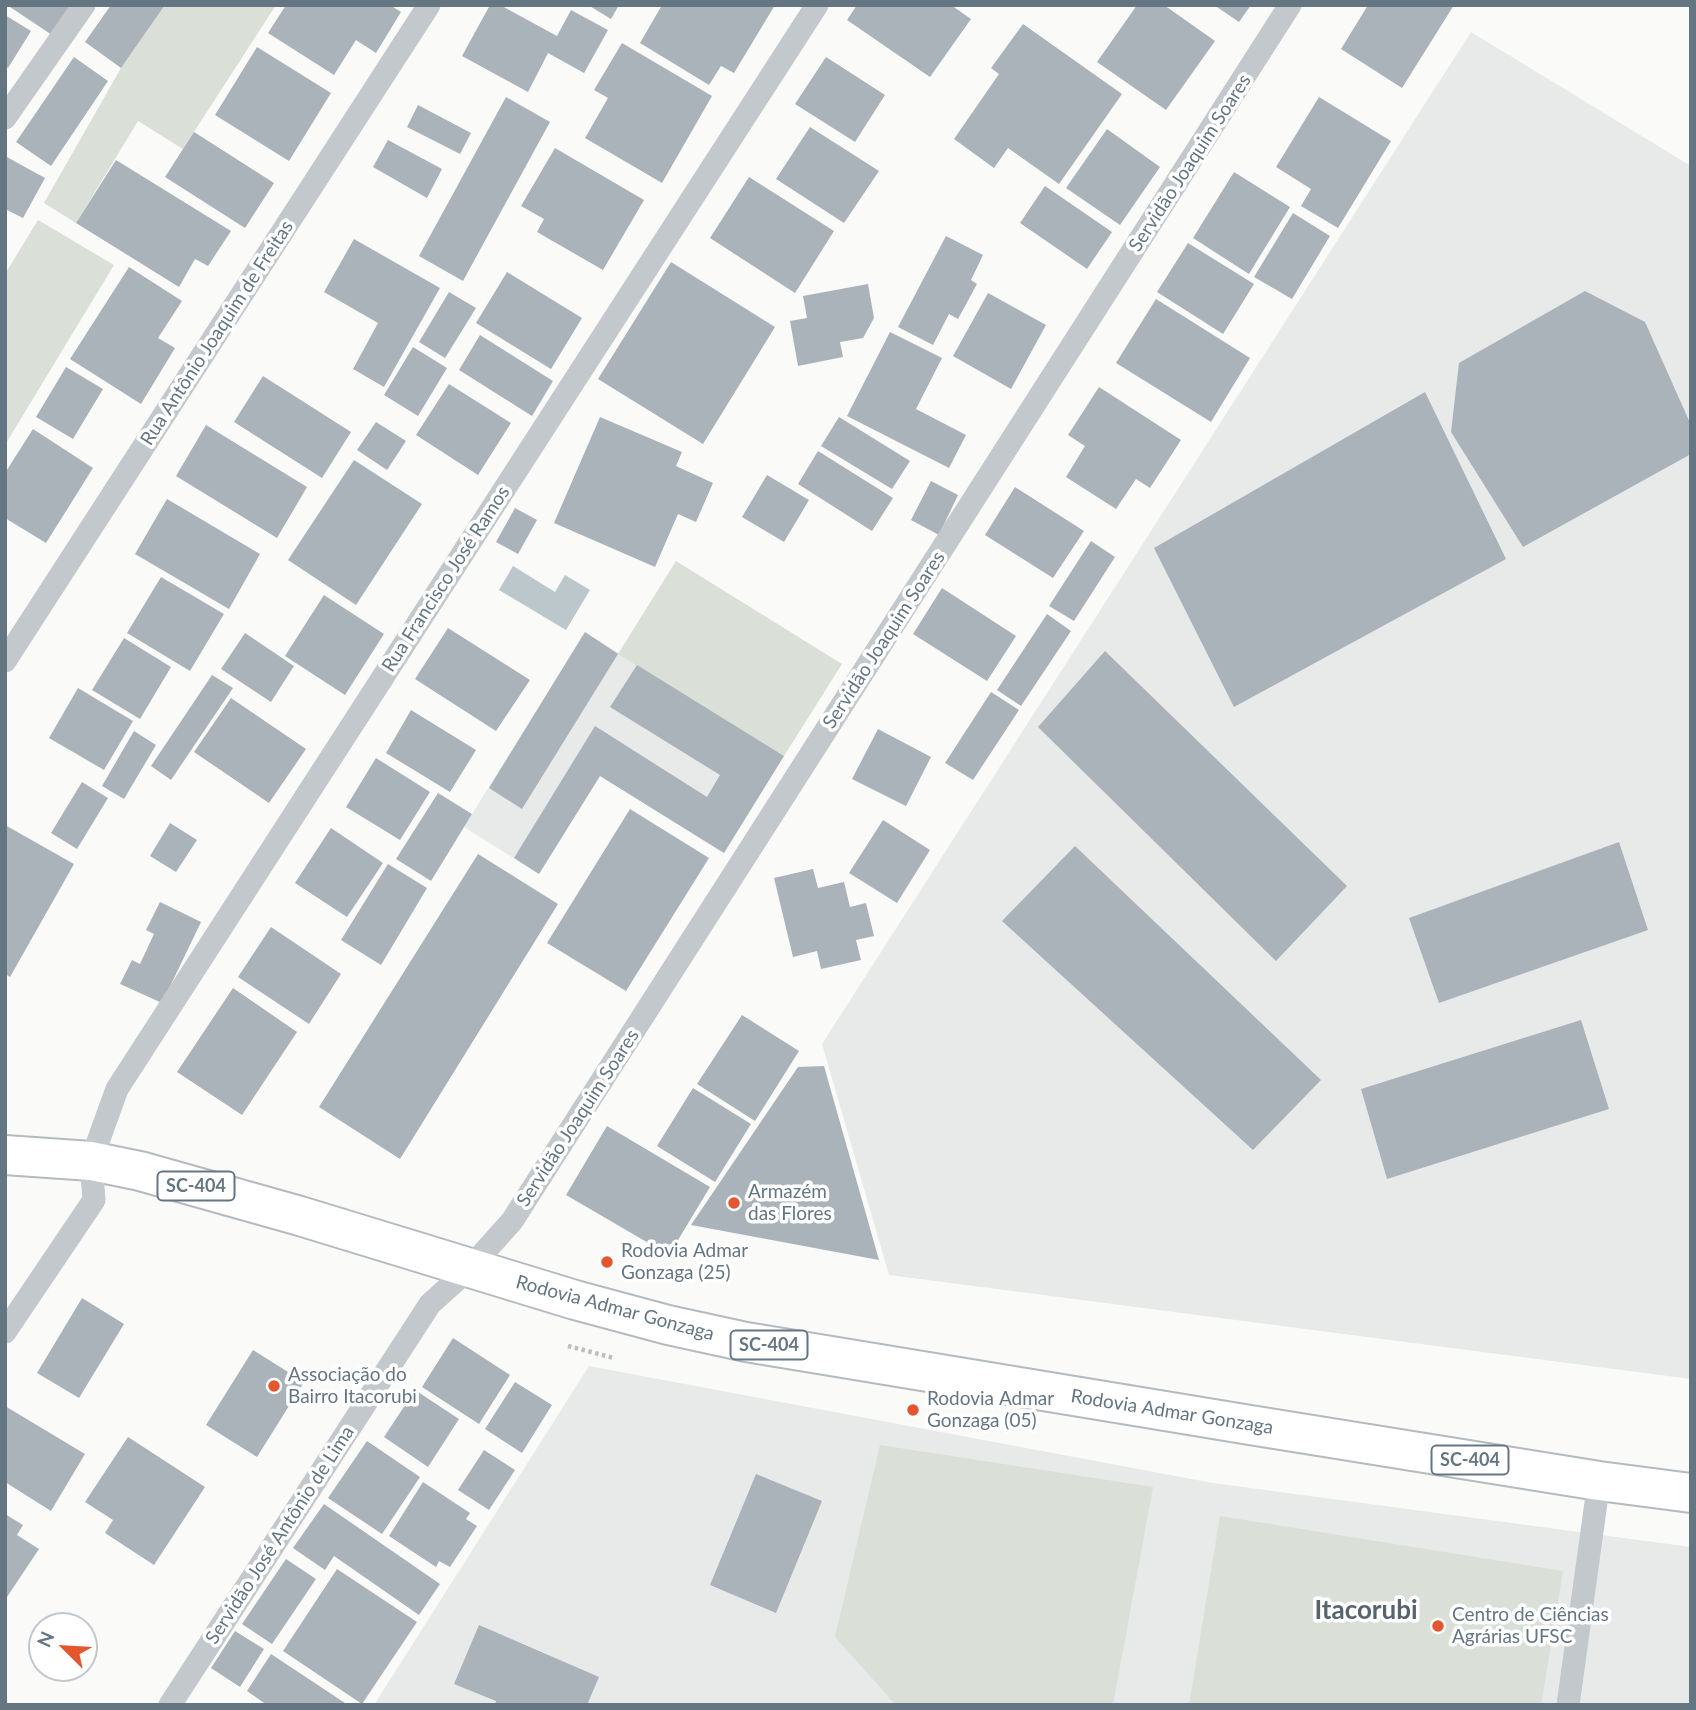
<!DOCTYPE html>
<html>
<head>
<meta charset="utf-8">
<style>
	body { margin:0 }
	#map { position:relative; width:1696px; height:1710px; overflow:hidden; background:#fafaf8; font-family:Lato,sans-serif }
	canvas { display:block }
	.frame { position:absolute; inset:0; border:7px solid #657683; pointer-events:none }
	.north { position:absolute; left:28px; top:1612px; width:70px; height:70px; box-sizing:border-box; background:#fff; border:2px solid #c1c8cd; border-radius:50%; rotate:294deg; font-size:19px; font-weight:700; line-height:28px; text-align:center; color:#657683 }
	.north::after { content:''; display:block; margin:auto; width:24px; height:32px; background:#e4572e; clip-path:polygon(50% 0,100% 100%,50% 72%,0 100%) }
</style>
</head>
<body>
<div id="map">
<canvas width="1696" height="1710"></canvas>
<div class="frame"></div>
<div class="north">N</div>
</div>
<script>
const g = document.querySelector('canvas').getContext('2d');
g.lineJoin = 'round';
function fill(path, color) { g.fillStyle = color; g.fill(path, 'evenodd'); }
const poly = rows => new Path2D(rows.map(r => 'M' + r).join(''));
function stroke(path, color, width, dash) { g.strokeStyle = color; g.lineWidth = width; g.lineCap = dash ? 'butt' : 'round'; g.setLineDash(dash || []); g.stroke(path); }
function label(font, color, halo, rows, align = 'center') {
  g.font = font + ' Lato,sans-serif'; g.lineWidth = 7; g.setLineDash([]); g.textBaseline = 'middle'; g.strokeStyle = halo; g.fillStyle = color; for (const [text, x, y, turn = 0] of rows) {
    g.save(); g.translate(x, y); g.rotate((+turn || 0) * Math.PI / 180); g.textAlign = isNaN(turn) ? turn : align; if (halo) g.strokeText(text, 0, 0); g.fillText(text, 0, 0); g.restore();
  }
}
const built = poly([
	[1471,32,1691,166,1691,1379,889,1275,822,1044],
	[585,632,784,756,724,853,600,776,539,874,464,827],
	[589,1366,1213,1483,1691,1547,1691,1705,374,1705]
]);
const green = poly([
	[165,5,276,5,183,149,138,121,76,223,44,203,121,68],
	[38,220,114,265,5,445,5,274],
	[676,561,842,664,784,756,618,654],
	[880,1445,1153,1487,1113,1705,896,1705,835,1637],
	[1220,1516,1563,1571,1541,1705,1189,1705]
]);
const water = poly([
	[513,566,555,592,565,575,590,590,566,630,499,590]
]);
const building = poly([
	[7,5,72,5,52,35],
	[111,5,165,5,121,68,85,42],
	[286,5,390,5,401,12,376,53,356,40,334,75,268,33],
	[490,5,500,5,557,36,571,10,608,30,584,73,548,53,528,92,462,56],
	[588,5,619,5,611,19],
	[662,5,775,5,734,73,721,66,709,85,640,43],
	[857,5,951,5,971,19,930,77,847,20],
	[1137,5,1164,5,1215,41,1166,110,1097,62],
	[1214,5,1251,5,1239,22],
	[1368,5,1454,5,1402,88,1341,49],
	[5,15,31,31,8,68,5,66],
	[1023,24,1122,94,1059,184,1008,148,994,168,954,139,999,74,991,68],
	[622,43,712,96,662,183,585,138,608,98,594,90],
	[257,47,331,93,289,161,215,115],
	[74,57,108,81,51,166,16,142],
	[826,57,885,95,855,142,795,104],
	[506,97,550,122,463,281,419,256],
	[1319,97,1391,141,1338,228,1301,206,1311,189,1276,167],
	[418,105,471,133,460,154,407,127],
	[810,127,879,171,844,223,776,179],
	[1107,129,1160,167,1120,225,1066,188],
	[194,132,274,183,245,228,165,177],
	[388,140,442,169,427,198,373,167],
	[555,148,644,200,603,270,537,232,544,219,521,206],
	[5,156,45,178,23,218,5,209],
	[116,160,231,231,208,266,195,259,179,287,76,223],
	[1234,172,1290,207,1249,274,1193,238],
	[749,177,834,231,795,293,710,238],
	[1045,186,1112,232,1087,269,1020,223],
	[1293,213,1330,236,1292,299,1254,277],
	[946,236,983,255,971,280,977,284,958,319,949,314,933,345,898,327],
	[354,239,440,288,384,387,353,369,378,323,324,292],
	[1188,243,1254,284,1223,334,1157,292],
	[671,262,775,327,703,444,598,379],
	[129,267,182,301,158,338,175,348,141,404,70,359],
	[507,272,582,318,551,369,476,323],
	[868,284,874,318,863,338,840,342,843,357,798,366,790,321,807,318,803,296],
	[1585,291,1645,322,1691,425,1691,454,1523,547,1451,432,1459,363],
	[449,292,476,308,445,358,419,342],
	[988,293,1046,325,1011,389,953,356],
	[1156,299,1250,358,1211,422,1116,363],
	[890,332,942,358,916,409,966,435,949,468,847,416],
	[480,335,553,381,532,416,459,370],
	[413,347,447,368,418,416,384,395],
	[66,367,103,389,73,439,36,417],
	[263,376,351,432,322,478,234,422],
	[449,384,511,423,478,475,416,435],
	[1099,387,1181,440,1150,488,1136,479,1116,509,1066,477,1085,446,1068,435],
	[1425,392,1506,559,1234,707,1154,548],
	[600,417,682,452,676,466,713,483,696,522,678,514,655,567,554,523],
	[839,417,910,461,892,489,821,446],
	[376,422,406,441,387,470,357,450],
	[206,425,307,487,277,538,176,476],
	[33,429,93,468,46,543,5,518,5,473],
	[818,451,893,498,872,531,798,484],
	[354,460,422,504,356,605,288,560],
	[767,475,809,500,784,542,742,517],
	[931,481,958,495,939,535,911,520],
	[1015,487,1084,531,1053,578,985,535],
	[167,499,260,554,229,609,135,554],
	[515,508,537,520,518,554,496,542],
	[1091,541,1115,557,1074,621,1049,606],
	[161,577,224,614,190,671,127,633],
	[942,588,1016,636,987,681,913,634],
	[324,595,384,634,345,695,285,656],
	[1047,614,1071,631,1021,706,997,690],
	[448,628,530,680,496,731,415,679],
	[585,632,618,654,522,809,489,788],
	[245,633,294,666,271,702,221,669],
	[124,638,171,667,140,719,92,690],
	[1105,651,1347,886,1276,961,1038,727],
	[637,665,784,756,724,853,600,776,539,874,514,858,595,726,707,797,720,775,610,707],
	[212,675,233,688,171,780,151,766],
	[78,688,133,721,104,770,49,738],
	[991,692,1019,710,973,780,945,763],
	[231,698,306,749,269,803,194,752],
	[411,710,476,750,450,792,386,753],
	[878,729,931,757,906,806,852,779],
	[134,731,156,745,124,799,102,786],
	[376,758,430,792,400,840,346,807],
	[82,782,108,798,77,849,51,833],
	[438,793,472,814,431,881,396,859],
	[630,809,709,858,626,991,547,943],
	[883,820,930,850,897,903,849,873],
	[170,823,197,840,176,872,150,856],
	[5,825,74,864,10,977,5,974],
	[331,828,383,863,347,917,295,883],
	[1619,842,1648,930,1439,1003,1409,918],
	[1075,846,1321,1080,1253,1150,1002,921],
	[478,854,558,904,400,1159,319,1107],
	[388,864,427,888,381,965,341,940],
	[813,869,818,888,844,882,850,907,866,903,874,936,856,940,861,960,821,969,817,951,793,957,774,878],
	[160,902,201,922,162,1003,120,984,132,960,140,964,154,934,146,930],
	[271,927,341,974,309,1024,238,977],
	[233,988,297,1032,242,1115,177,1072],
	[742,1015,799,1051,755,1121,697,1084],
	[1581,1020,1609,1109,1387,1179,1361,1089],
	[824,1066,879,1260,691,1225,798,1067],
	[693,1088,751,1124,715,1182,657,1146],
	[607,1126,710,1187,669,1255,566,1195],
	[82,1298,124,1324,79,1398,37,1373],
	[453,1338,510,1375,479,1424,422,1387],
	[253,1350,304,1382,257,1457,206,1425],
	[515,1382,552,1405,522,1453,485,1429],
	[415,1390,459,1419,428,1467,384,1437],
	[5,1406,85,1454,51,1511,5,1482],
	[128,1437,205,1487,154,1565,105,1533,113,1520,85,1502],
	[367,1441,420,1477,382,1534,328,1498],
	[484,1450,515,1470,489,1510,458,1490],
	[756,1474,822,1501,776,1613,710,1585],
	[423,1482,470,1513,466,1519,477,1526,450,1567,439,1561,436,1567,389,1536],
	[324,1504,440,1584,419,1615,334,1556,325,1570,293,1548],
	[5,1514,23,1525,17,1535,39,1549,5,1600],
	[286,1559,316,1579,272,1644,242,1624],
	[337,1569,417,1622,362,1704,283,1651],
	[479,1625,599,1677,587,1705,495,1705,496,1701,454,1684],
	[235,1631,264,1649,240,1687,211,1668],
	[271,1654,348,1705,267,1705,247,1691]
]);
const path = poly([
	[568,1346,614,1358]
]);
const service = poly([
	[5,118,84,5],
	[5,661,429,5],
	[5,1332,94,1200,91,1161,117,1089,817,5],
	[170,1705,430,1304,469,1269,512,1221,1290,5],
	[1568,1705,1599,1481]
]);
const primary = poly([
	[5,1155,91,1161,140,1171,300,1216,575,1300,668,1325,746,1342,1250,1425,1599,1481,1691,1493]
]);
const markers = [
	[734,1203,7,"#e4572e"],
	[607,1262,7,"#e4572e"],
	[274,1386,7,"#e4572e"],
	[913,1410,7,"#e4572e"],
	[1438,1626,7,"#e4572e"]
];
const shields = [
	[196,1186,77],
	[769,1345,77],
	[1470,1460,77]
];
const shieldNames = [
	["SC-404",196,1186],
	["SC-404",769,1345],
	["SC-404",1470,1460]
];
const streetNames = [
	["Servidão Joaquim Soares",1190,163,-57],
	["Rua Antônio Joaquim de Freitas",217,333,-57],
	["Rua Francisco José Ramos",446,579,-57],
	["Servidão Joaquim Soares",884,640,-57],
	["Servidão Joaquim Soares",578,1118,-57],
	["Rodovia Admar Gonzaga",615,1308,15],
	["Rodovia Admar Gonzaga",1172,1412,9],
	["Servidão José Antônio de Lima",280,1535,-57]
];
const poiNames = [
	["Armazém",748,1192],
	["das Flores",748,1214],
	["Rodovia Admar",621,1251],
	["Gonzaga (25)",621,1273],
	["Associação do",288,1375],
	["Bairro Itacorubi",288,1397],
	["Rodovia Admar",927,1399],
	["Gonzaga (05)",927,1421],
	["Centro de Ciências",1452,1615],
	["Agrárias UFSC",1452,1637]
];
const districtNames = [
	["Itacorubi",1366,1611]
];
fill(built, '#e8e9e9');
fill(green, '#dadfd7');
fill(water, '#bbc7cb');
fill(building, '#aab3b9');
stroke(primary, '#b5babe', 42);
stroke(path, '#bbbfc2', 4.5, [3.5, 3.5]);
stroke(service, '#c3c8cc', 23);
stroke(primary, '#fff', 38);
for (const [x, y, r, color] of markers) { const dot = new Path2D(); dot.arc(x, y, r, 0, 2 * Math.PI); g.fillStyle = color; g.fill(dot); stroke(dot, '#fff', 2.5); }
for (const [x, y, w] of shields) { const box = new Path2D(); box.roundRect(x - w / 2, y - 14.5, w, 29, 5); g.fillStyle = '#fff'; g.fill(box); stroke(box, '#657683', 2); }
label('bold 18px', '#657683', null, shieldNames);
label('19px', '#657683', '#fff', streetNames);
label('19px', '#657683', '#fff', poiNames, 'left');
label('bold 26px', '#57646e', '#fff', districtNames);
</script>
</body>
</html>
